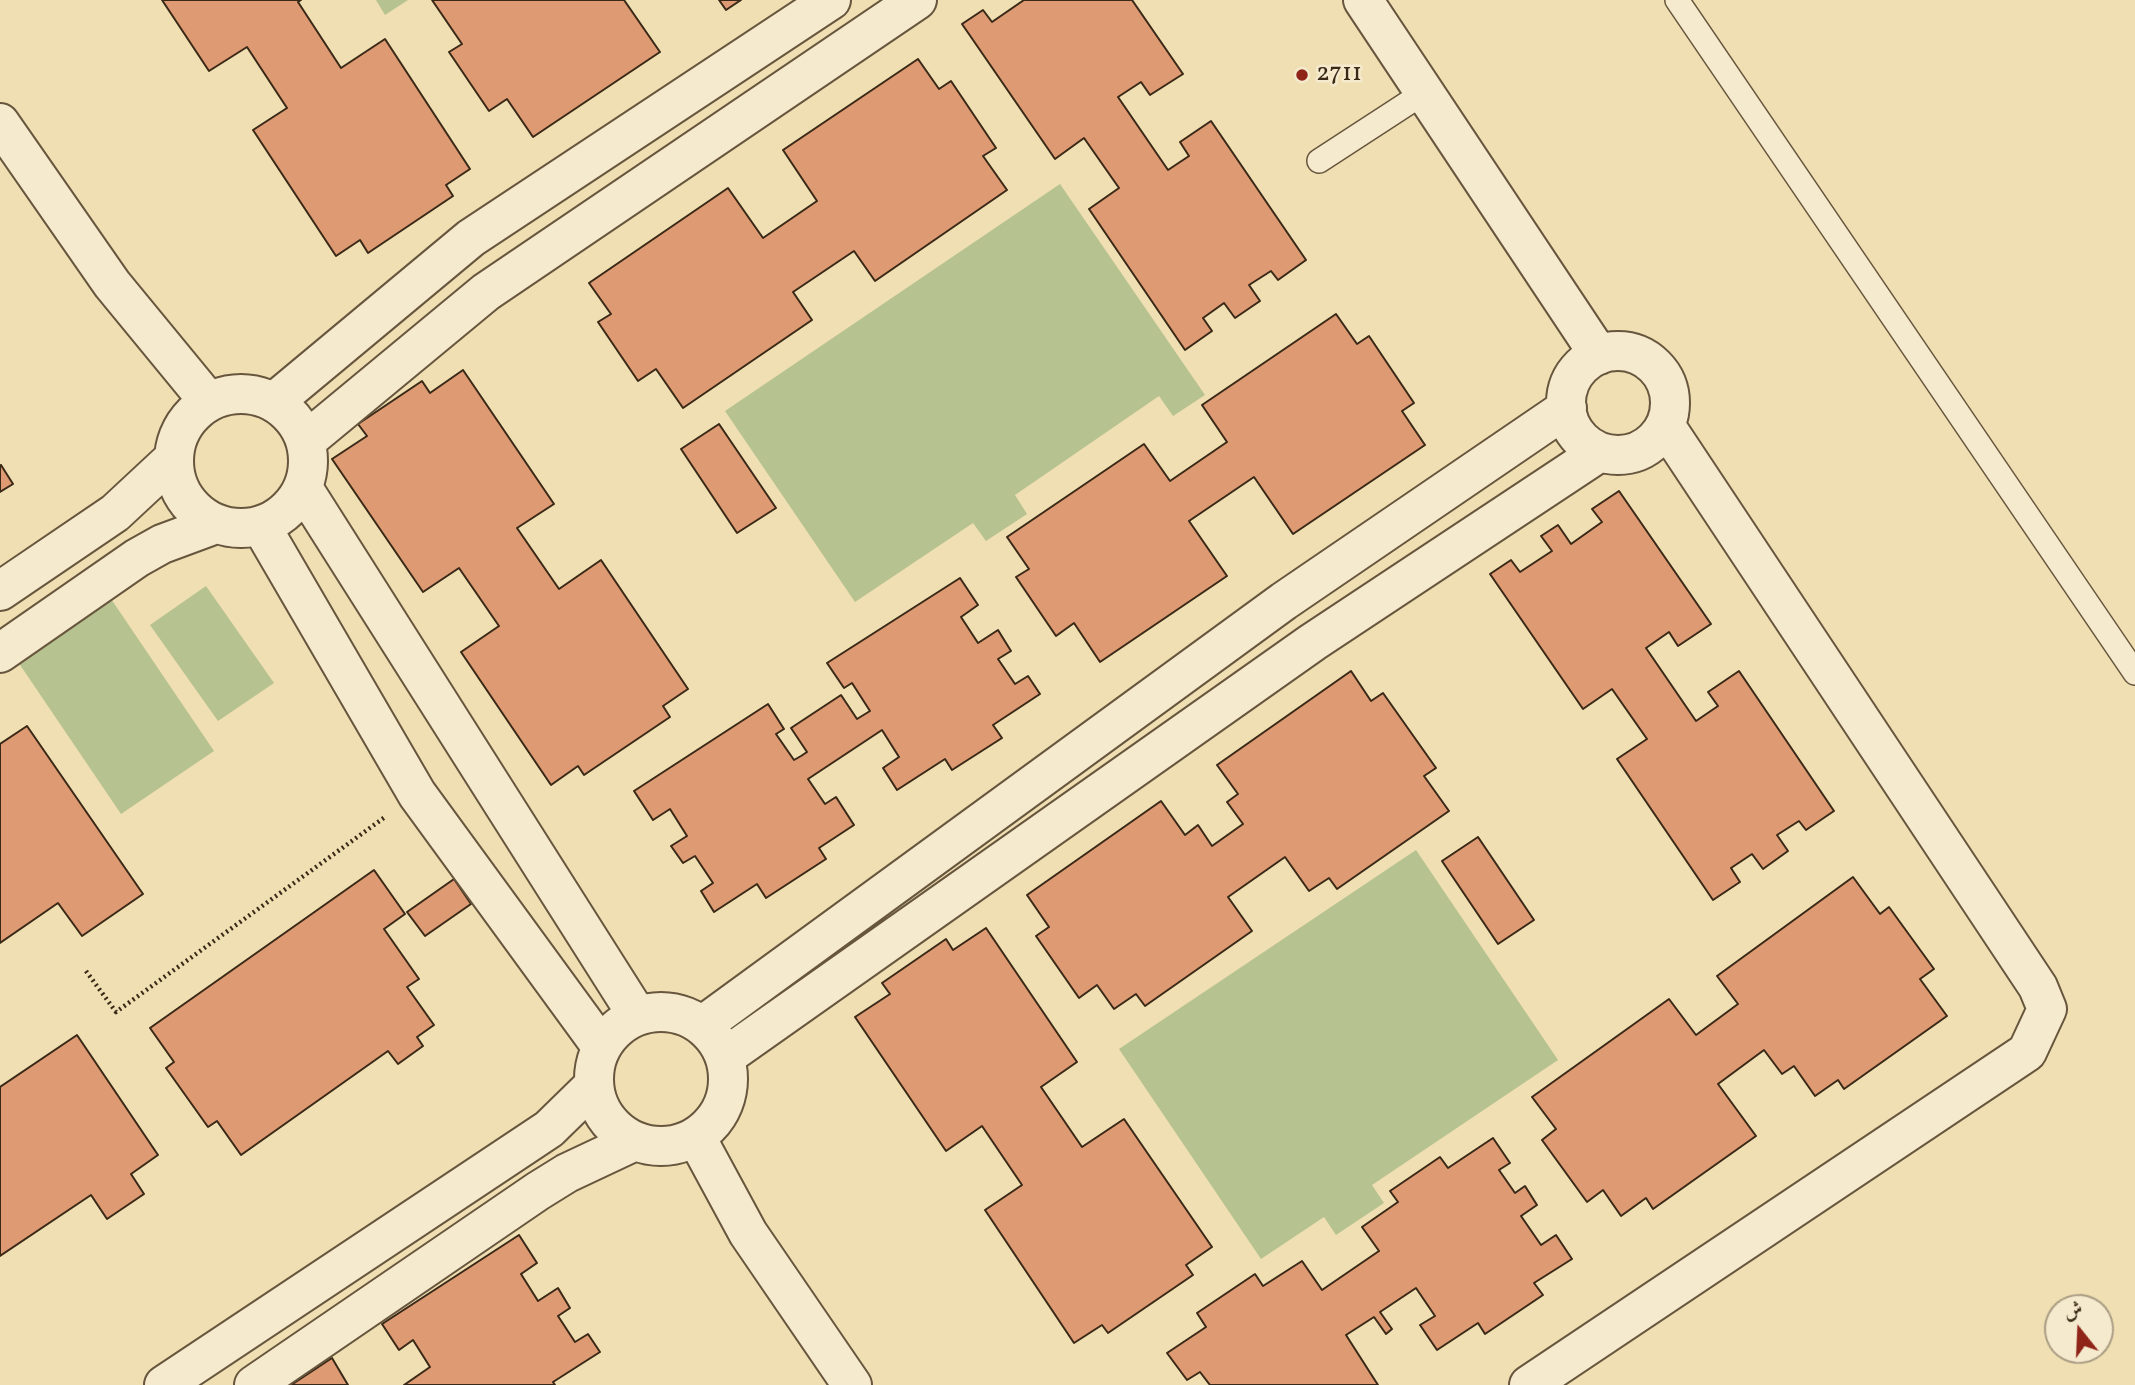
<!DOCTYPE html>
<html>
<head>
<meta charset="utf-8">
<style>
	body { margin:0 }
	#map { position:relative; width:2135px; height:1385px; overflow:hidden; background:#efdfb3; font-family:Vollkorn,Amiri,serif }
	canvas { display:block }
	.north { position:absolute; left:2044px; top:1294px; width:70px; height:70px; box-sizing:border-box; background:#f5eace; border:2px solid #aa9d84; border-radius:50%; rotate:342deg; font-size:19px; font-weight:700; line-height:28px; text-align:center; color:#3a2916 }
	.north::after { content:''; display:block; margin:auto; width:24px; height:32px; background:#8f2418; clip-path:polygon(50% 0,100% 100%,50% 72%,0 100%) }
</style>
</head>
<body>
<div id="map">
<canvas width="2135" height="1385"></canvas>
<div class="north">ش</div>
</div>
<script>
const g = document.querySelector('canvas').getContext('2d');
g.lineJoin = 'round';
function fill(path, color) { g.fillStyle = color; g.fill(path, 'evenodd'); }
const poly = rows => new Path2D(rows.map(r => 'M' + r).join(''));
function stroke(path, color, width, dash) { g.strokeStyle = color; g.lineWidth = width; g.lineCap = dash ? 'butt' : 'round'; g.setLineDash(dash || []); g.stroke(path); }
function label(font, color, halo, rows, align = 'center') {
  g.font = font + ' Vollkorn,serif'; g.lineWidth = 5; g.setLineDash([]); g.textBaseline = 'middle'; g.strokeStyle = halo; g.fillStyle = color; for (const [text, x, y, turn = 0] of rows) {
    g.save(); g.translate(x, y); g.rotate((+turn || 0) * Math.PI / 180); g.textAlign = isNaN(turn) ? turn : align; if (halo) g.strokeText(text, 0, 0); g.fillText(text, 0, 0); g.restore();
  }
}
const green = poly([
	[376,0,408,0,385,15],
	[1060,184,1205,395,1173,416,1159,396,1015,495,1027,514,986,541,973,523,855,602,725,411],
	[206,586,274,683,218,721,150,625],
	[107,593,214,751,121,814,14,656],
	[1416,850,1558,1060,1372,1185,1384,1203,1336,1235,1324,1217,1261,1259,1119,1049]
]);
const building = poly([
	[162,0,301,0,298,2,341,68,385,39,470,169,446,185,453,196,368,253,360,240,336,256,253,130,287,108,247,47,209,71,162,0],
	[432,0,624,0,660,52,533,137,507,99,489,111,449,52,462,44,432,0],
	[719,0,741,0,726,10,719,0],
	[1024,0,1132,0,1183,74,1150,95,1141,82,1118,97,1168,170,1189,156,1180,142,1211,121,1306,260,1278,280,1271,271,1249,285,1260,301,1235,318,1224,303,1203,318,1212,331,1185,350,1089,209,1119,188,1084,138,1055,159,962,24,983,10,992,22,1024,0],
	[918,59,939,89,951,81,996,148,983,156,1007,190,875,281,854,251,793,292,812,320,683,408,656,369,638,381,598,322,611,314,589,283,728,188,763,238,817,201,783,150,918,59],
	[1336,314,1357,344,1369,336,1414,403,1402,411,1425,445,1293,534,1254,477,1189,521,1227,576,1100,662,1074,623,1056,636,1016,577,1029,569,1007,537,1144,444,1170,481,1227,442,1202,405,1336,314],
	[463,370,554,504,517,528,559,589,601,560,688,689,663,706,670,717,584,775,578,766,551,785,461,652,499,626,459,568,423,592,332,459,367,436,358,424,422,381,430,393,463,370],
	[719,424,776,508,737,533,681,449,719,424],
	[1,465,13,484,0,492,0,466,1,465],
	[1619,491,1711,624,1678,646,1669,632,1646,648,1696,721,1718,706,1708,692,1739,671,1834,811,1806,830,1799,821,1777,835,1788,851,1763,869,1752,854,1731,868,1740,882,1713,900,1617,759,1647,739,1612,689,1583,709,1490,574,1511,560,1520,572,1552,551,1541,536,1558,525,1571,544,1602,522,1592,509,1619,491],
	[960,578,978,605,961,617,978,643,998,630,1011,651,998,659,1015,684,1028,676,1040,694,993,725,1002,738,952,770,945,759,897,790,883,768,899,757,882,730,808,779,825,804,836,797,854,825,819,848,826,859,766,898,757,884,714,912,701,891,713,883,695,856,683,863,671,846,687,836,670,809,653,820,634,791,768,704,784,729,776,734,794,760,801,756,807,752,791,728,841,695,857,719,870,711,852,683,844,688,827,663,960,578],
	[1351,671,1371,701,1383,693,1436,768,1424,776,1449,811,1337,889,1329,878,1309,891,1285,857,1228,897,1252,931,1145,1006,1136,994,1114,1009,1097,985,1079,998,1036,936,1049,927,1027,895,1161,801,1185,835,1198,825,1212,846,1243,824,1227,802,1238,794,1217,765,1351,671],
	[27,726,143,894,82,936,58,903,0,943,0,744,27,726],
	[1478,837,1534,920,1498,944,1442,861,1478,837],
	[374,870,405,914,384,929,419,979,407,987,434,1025,417,1037,423,1046,398,1064,388,1051,241,1155,217,1121,208,1127,166,1068,174,1062,150,1028,374,870],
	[1853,877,1880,914,1889,907,1934,969,1920,979,1947,1016,1844,1089,1838,1080,1815,1096,1794,1066,1782,1074,1764,1050,1718,1084,1756,1136,1653,1209,1646,1198,1621,1216,1603,1190,1587,1202,1542,1140,1556,1129,1532,1097,1669,999,1696,1035,1738,1004,1717,976,1853,877],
	[454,879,471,904,425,936,407,912,454,879],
	[986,928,1077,1062,1041,1087,1082,1147,1124,1119,1212,1247,1186,1265,1193,1275,1108,1333,1102,1325,1074,1343,985,1210,1022,1185,982,1126,946,1151,855,1017,890,994,882,983,946,939,953,950,986,928],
	[77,1035,158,1155,131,1174,144,1194,107,1219,91,1195,0,1256,0,1087,77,1035],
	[1493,1138,1510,1163,1499,1170,1515,1193,1525,1186,1537,1205,1521,1216,1541,1245,1556,1235,1572,1259,1534,1283,1543,1295,1485,1334,1478,1323,1437,1350,1420,1325,1435,1316,1416,1288,1380,1312,1392,1329,1386,1334,1374,1317,1346,1335,1378,1385,1210,1385,1200,1372,1187,1380,1167,1353,1206,1327,1197,1313,1255,1274,1263,1286,1302,1261,1322,1290,1379,1251,1362,1227,1398,1202,1390,1191,1440,1157,1448,1168,1493,1138],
	[519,1235,537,1263,521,1274,538,1301,558,1288,570,1308,558,1316,575,1342,588,1334,600,1352,553,1382,555,1385,404,1385,430,1367,413,1340,399,1350,382,1324,519,1235],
	[332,1358,348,1385,291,1385,332,1358]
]);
const path = poly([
	[86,971,116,1012,385,817]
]);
const service = poly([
	[1677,0,2135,673],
	[1319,161,1425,92]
]);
const minor = poly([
	[1363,0,1599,355],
	[0,123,112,284,209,402],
	'1566 403a52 52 0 1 1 104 0a52 52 0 1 1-104 0Z',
	'174 461a67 67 0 1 1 134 0a67 67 0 1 1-134 0Z',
	[274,402,471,238,831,0],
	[306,441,486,292,917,0],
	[303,488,637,1015],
	[261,526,417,794,601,1046],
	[0,591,115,513,173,459],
	[0,653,137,558,162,544,216,524],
	'594 1079a67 67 0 1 1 134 0a67 67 0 1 1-134 0Z',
	[703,1025,1284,601,1567,408],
	[725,1057,1313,642,1600,452],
	[696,1137,748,1233,852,1385],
	[164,1385,549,1129,592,1087],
	[254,1385,538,1191,567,1173,635,1141],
	[1529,1385,2027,1052,2047,1009,2038,987,1665,425]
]);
const markers = [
	[1302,75,7,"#8f2418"]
];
const poiNames = [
	["2711",1316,75]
];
fill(green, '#b6c28f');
fill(building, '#dd9a73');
stroke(building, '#3a2916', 2);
stroke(service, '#67563d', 26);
stroke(minor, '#67563d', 42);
stroke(path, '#3a2916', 4.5, [2, 3.5]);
stroke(service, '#f5eace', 23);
stroke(minor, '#f5eace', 38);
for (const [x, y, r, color] of markers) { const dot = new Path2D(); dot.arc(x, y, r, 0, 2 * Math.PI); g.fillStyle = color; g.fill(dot); stroke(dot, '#f5eace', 2.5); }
label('26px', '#3a2916', '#f5eace', poiNames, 'left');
</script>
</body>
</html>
